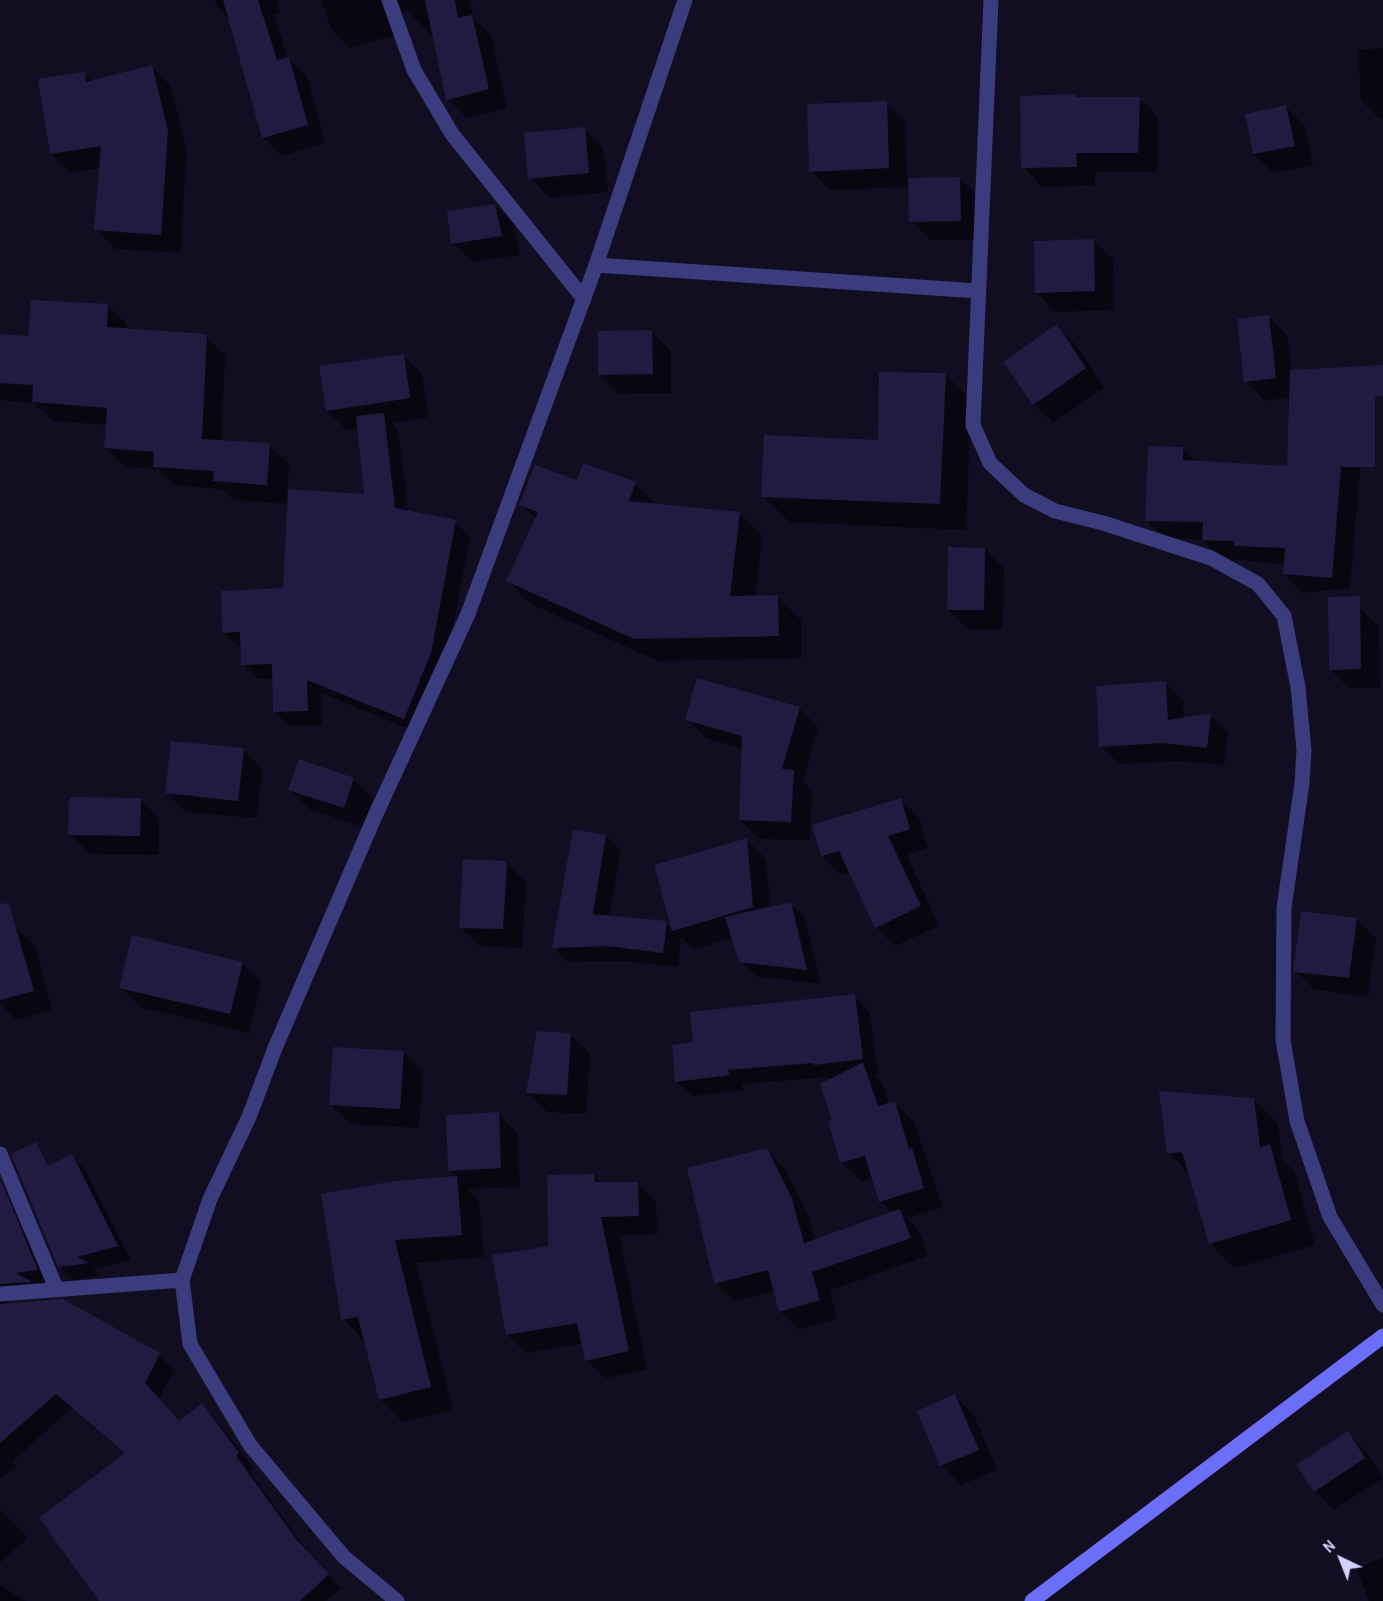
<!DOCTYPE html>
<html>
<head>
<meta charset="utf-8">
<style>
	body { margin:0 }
	#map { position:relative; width:1383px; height:1601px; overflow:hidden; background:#100e20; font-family:"Archivo Narrow",sans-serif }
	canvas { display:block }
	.north { position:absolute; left:1311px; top:1529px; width:60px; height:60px; -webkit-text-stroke:4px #100e20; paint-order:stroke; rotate:317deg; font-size:16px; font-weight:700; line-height:24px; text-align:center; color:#d3d0fd }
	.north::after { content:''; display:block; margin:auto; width:21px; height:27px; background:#d3d0fd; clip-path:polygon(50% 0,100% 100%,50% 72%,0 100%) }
</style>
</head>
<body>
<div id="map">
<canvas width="1383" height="1601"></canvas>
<div class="north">N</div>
</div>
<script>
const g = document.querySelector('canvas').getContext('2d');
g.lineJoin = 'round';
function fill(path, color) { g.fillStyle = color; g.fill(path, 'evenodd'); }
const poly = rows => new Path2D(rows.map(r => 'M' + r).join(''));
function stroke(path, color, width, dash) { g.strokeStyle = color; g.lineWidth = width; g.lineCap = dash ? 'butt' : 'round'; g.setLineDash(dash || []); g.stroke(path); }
const shadow = poly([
	[215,0,276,0,280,13,274,15,288,59,307,76,325,143,282,156,264,138,230,20,217,7],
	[322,0,470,0,473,17,491,36,507,108,467,118,448,99,435,40,406,9,398,19,402,33,350,48,331,29],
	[1383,48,1383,119,1380,119,1361,100,1358,50],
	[152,67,171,86,187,151,180,253,115,249,95,229,100,168,70,173,51,154,84,73,93,82],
	[1075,96,1077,98,1139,98,1158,117,1157,172,1095,172,1095,185,1042,187,1023,167],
	[886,103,905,122,907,180,960,178,979,197,980,240,930,240,911,221,910,187,830,190,811,171],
	[1286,107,1305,126,1313,165,1273,173,1254,154],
	[584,129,603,148,608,192,549,198,530,178],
	[495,205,514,225,520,255,472,262,453,243],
	[1093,240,1113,259,1114,310,1055,312,1036,292],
	[108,306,127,325,127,330,206,336,225,355,221,441,269,445,289,464,287,490,366,496,359,428,347,430,327,411,403,355,422,374,429,417,391,423,398,430,408,512,455,522,470,537,445,668,419,733,321,693,322,725,289,726,274,711,274,679,258,679,243,664,242,647,239,647,223,632,285,589,289,504,234,500,223,489,174,485,158,469,125,467,105,448,107,425,53,421,34,403,0,400,0,335,30,338],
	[1268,316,1287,335,1292,371,1367,387,1350,588,1303,593,1285,574,1285,565,1222,558,1203,540,1166,539,1147,521,1183,448,1197,463,1289,467,1291,397,1265,401,1246,381],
	[1057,326,1076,345,1104,388,1053,423,1034,404],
	[652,332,671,351,671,393,619,394,600,375],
	[945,374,971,400,966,530,789,522,763,496,879,441],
	[584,465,635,484,657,505,739,513,762,536,755,597,778,597,801,620,801,658,658,661,531,604,508,581,536,519,521,504,578,482],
	[985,549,1004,568,1003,629,968,629,948,610],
	[1360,608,1379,627,1380,688,1349,688,1330,669],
	[1165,683,1183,701,1184,719,1210,715,1228,733,1224,765,1181,761,1119,764,1101,746],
	[799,708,818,727,803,781,812,791,810,840,759,839,740,820,743,749,706,738,687,719],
	[243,749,262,769,257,818,186,812,167,793],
	[353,779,373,798,363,827,309,809,290,790],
	[140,799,159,818,159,855,89,854,70,834],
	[900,799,919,818,928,848,907,855,939,926,895,946,876,927,850,872,841,875,822,855],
	[606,836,621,851,609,917,666,923,674,930,747,840,766,859,770,908,790,903,805,918,821,984,756,976,741,961,733,938,693,949,681,937,678,967,624,961,568,962,554,947],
	[507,863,526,882,522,948,480,946,461,927],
	[1357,919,1376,938,1368,997,1314,989,1295,970],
	[15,927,35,946,52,1010,16,1020,0,1003,0,932],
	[242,963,261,982,249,1033,140,1007,121,987],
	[854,996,869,1011,878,1074,874,1075,882,1083,889,1104,895,1103,914,1122,942,1207,907,1218,918,1229,928,1256,830,1290,837,1319,799,1329,780,1311,775,1291,734,1301,716,1283,766,1150,785,1169,810,1219,816,1241,892,1213,880,1201,873,1178,861,1181,841,1162,834,1121,831,1080,828,1077,741,1084,744,1090,692,1096,677,1081,695,1043],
	[570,1034,590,1053,586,1114,547,1112,528,1093],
	[404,1053,423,1072,419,1128,350,1124,331,1105],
	[1253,1100,1278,1124,1282,1159,1294,1171,1315,1245,1235,1268,1210,1243,1190,1175,1169,1153],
	[498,1114,517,1133,520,1187,468,1189,479,1201,484,1257,416,1263,453,1410,403,1422,380,1399,365,1342,343,1319,322,1196,457,1178,449,1170],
	[72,1156,85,1170,131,1260,93,1269,100,1276,73,1280,59,1266],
	[594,1175,602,1183,638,1183,656,1202,657,1234,619,1235,647,1370,605,1378,586,1360,583,1343,526,1353,508,1335,494,1256,549,1247],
	[19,1229,35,1244,52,1285,10,1301,8,1305,159,1355,174,1370,159,1399,179,1422,202,1405,217,1420,254,1469,250,1472,311,1556,341,1589,326,1601,101,1601,126,1454,72,1408,12,1462,16,1466,0,1480,0,1236],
	[955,1396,974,1415,997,1470,961,1485,942,1465,919,1412],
	[1347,1433,1366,1452,1383,1478,1334,1510,1315,1491],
	[0,1510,28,1538,0,1563],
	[1383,1557,1383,1601,1369,1601,1356,1569],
	[0,1585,26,1601,0,1601]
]);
const building = poly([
	[223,0,258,0,277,60,289,57,308,125,262,138],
	[425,0,455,0,458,18,472,15,489,89,446,100],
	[152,65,168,131,161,235,94,230,101,146,50,154,38,79,85,71,86,82],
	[1076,94,1076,97,1140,97,1138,153,1076,153,1077,167,1021,168,1020,96],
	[887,101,889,168,809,172,807,104],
	[1286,105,1295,146,1253,154,1245,114],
	[585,127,589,173,528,179,524,133],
	[960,177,961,221,909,222,908,178],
	[495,204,502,236,451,244,447,211],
	[1094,239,1095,291,1035,293,1034,241],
	[31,300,108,304,107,327,207,334,202,439,270,443,267,485,213,481,214,471,153,467,154,452,104,448,107,408,32,402,33,385,0,383,0,334,28,336],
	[1269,315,1276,378,1244,382,1237,319],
	[1057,324,1086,368,1033,405,1003,362],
	[652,330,653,374,598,375,598,331],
	[404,354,410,398,326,411,319,366],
	[1383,365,1383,396,1375,397,1375,467,1341,467,1332,578,1283,574,1285,548,1234,546,1234,541,1202,540,1203,522,1145,521,1148,446,1183,447,1183,460,1287,466,1290,370],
	[879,372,946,373,940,504,761,497,764,435,878,440],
	[384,413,395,508,456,520,431,653,404,719,307,680,308,711,273,712,272,664,241,665,240,632,222,633,221,591,283,588,288,489,364,494,356,416],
	[583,463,636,482,629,501,740,512,730,596,778,595,779,636,634,639,506,581,538,512,519,505,535,465,577,480],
	[948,547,985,548,984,610,947,610],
	[1360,596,1361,669,1329,670,1328,597],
	[697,678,800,707,782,769,794,770,791,822,739,820,742,736,685,720],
	[1166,681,1168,720,1211,713,1207,748,1162,743,1099,747,1096,686],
	[171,741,244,748,238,801,165,793],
	[299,759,354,778,344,808,288,790],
	[69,797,141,798,140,836,68,835],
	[901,798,910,829,888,836,921,906,875,928,839,851,821,856,812,825],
	[573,829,606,835,593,914,667,921,663,953,608,946,552,948],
	[747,838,753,907,672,931,654,865],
	[463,859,507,861,503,929,459,928],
	[791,902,807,970,739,962,725,917],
	[9,903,34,991,0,1000,0,904],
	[1301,911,1357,918,1349,978,1293,972],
	[132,935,243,962,230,1014,119,988],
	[855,994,863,1059,814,1065,813,1063,727,1070,730,1075,675,1082,672,1045,693,1042,690,1012],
	[537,1031,571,1033,567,1095,526,1093],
	[333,1047,404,1051,400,1109,329,1105],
	[863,1062,878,1106,895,1101,909,1149,912,1148,924,1188,879,1202,865,1156,840,1163,828,1121,832,1120,820,1084],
	[1159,1091,1254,1098,1260,1147,1270,1144,1291,1220,1209,1244,1182,1152,1167,1154],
	[499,1112,501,1168,448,1171,446,1115],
	[36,1142,48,1166,72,1154,118,1246,77,1257,89,1263,58,1267,11,1154],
	[767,1148,792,1199,804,1243,900,1209,911,1238,812,1272,820,1300,779,1312,768,1270,714,1284,687,1168],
	[594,1174,595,1182,638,1182,639,1216,601,1217,629,1351,585,1361,577,1323,506,1335,492,1255,548,1246,547,1175],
	[457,1176,462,1235,395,1240,431,1387,379,1400,358,1317,341,1320,321,1194,395,1181],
	[0,1179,38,1270,16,1273,32,1282,0,1284],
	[63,1299,160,1353,145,1383,179,1421,202,1403,239,1453,236,1456,296,1539,329,1574,300,1601,99,1601,39,1518,125,1453,56,1394,0,1443,0,1304],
	[955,1394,979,1450,940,1466,917,1411],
	[1348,1431,1365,1458,1314,1492,1296,1465]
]);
const minor = poly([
	[389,0,414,70,452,134,584,299],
	[991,0,973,425,990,463,1024,495,1055,511,1103,523,1211,558,1258,584,1284,616,1298,687,1304,750,1302,783,1284,908,1283,1040,1297,1121,1330,1217,1383,1305],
	[596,265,978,291],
	[0,1154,56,1288],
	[182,1280,190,1344,250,1445,344,1557,397,1601],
	[0,1294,182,1280,210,1199,249,1117,275,1048,375,816,468,614,596,265,685,0]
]);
const secondary = poly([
	[1032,1601,1383,1336]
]);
fill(shadow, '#0007');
fill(building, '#211b41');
stroke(minor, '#3b3c7d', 15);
stroke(secondary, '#6b6ff8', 15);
</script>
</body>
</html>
